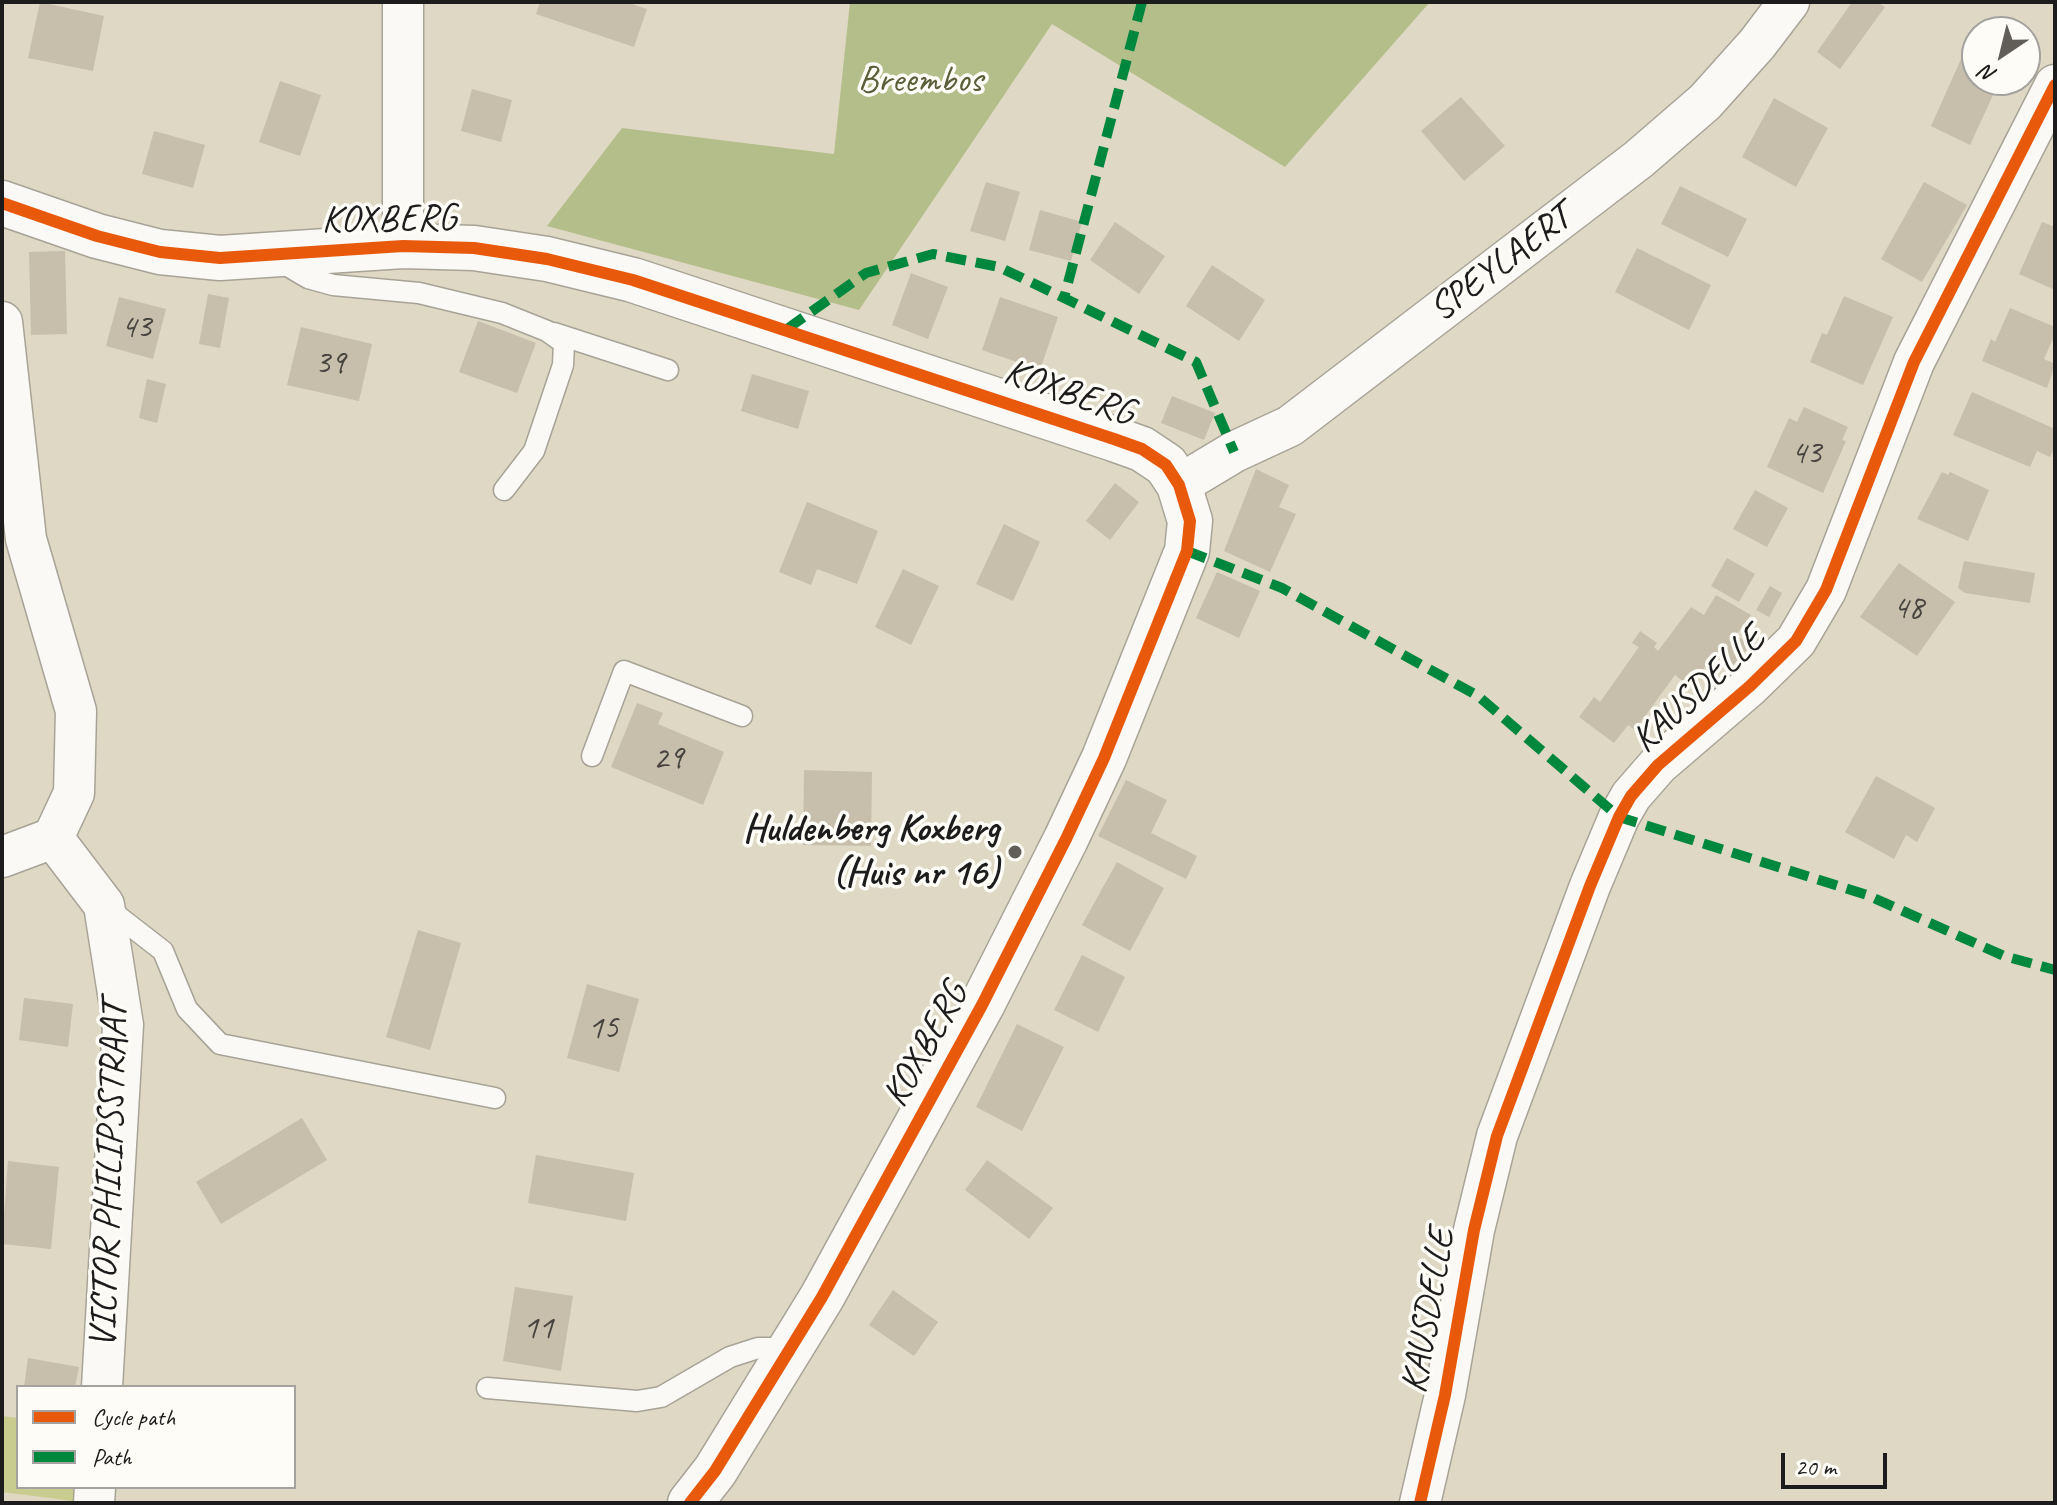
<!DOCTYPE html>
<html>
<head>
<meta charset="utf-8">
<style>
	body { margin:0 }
	#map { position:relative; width:2057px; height:1505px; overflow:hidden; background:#dfd8c4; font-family:Caveat,sans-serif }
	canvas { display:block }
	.frame { position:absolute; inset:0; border:4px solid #1c1c1c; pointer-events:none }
	.legend { position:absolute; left:16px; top:1385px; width:280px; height:104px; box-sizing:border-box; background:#fdfcf7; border:2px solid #a3a29f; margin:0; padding:10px 14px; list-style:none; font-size:24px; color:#1c1c1c }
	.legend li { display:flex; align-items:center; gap:16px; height:40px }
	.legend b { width:40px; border:2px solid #a3a29f }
	.north { position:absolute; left:1961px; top:16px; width:80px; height:80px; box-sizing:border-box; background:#fdfcf7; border:2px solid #a3a29f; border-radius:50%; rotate:215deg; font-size:22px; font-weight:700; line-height:32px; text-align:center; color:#1c1c1c }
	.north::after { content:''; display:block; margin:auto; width:28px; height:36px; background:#605e57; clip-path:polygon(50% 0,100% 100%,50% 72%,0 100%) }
	.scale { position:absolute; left:1781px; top:1453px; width:106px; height:36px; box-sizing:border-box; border:4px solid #1c1c1c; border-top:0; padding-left:10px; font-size:24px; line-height:28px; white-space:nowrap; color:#1c1c1c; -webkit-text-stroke:6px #fdfcf7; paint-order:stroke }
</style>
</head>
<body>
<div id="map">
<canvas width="2057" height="1505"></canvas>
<div class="frame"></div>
<ul class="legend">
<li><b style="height:10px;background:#e8590c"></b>Cycle path</li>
<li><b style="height:10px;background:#00873e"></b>Path</li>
</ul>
<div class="north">N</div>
<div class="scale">20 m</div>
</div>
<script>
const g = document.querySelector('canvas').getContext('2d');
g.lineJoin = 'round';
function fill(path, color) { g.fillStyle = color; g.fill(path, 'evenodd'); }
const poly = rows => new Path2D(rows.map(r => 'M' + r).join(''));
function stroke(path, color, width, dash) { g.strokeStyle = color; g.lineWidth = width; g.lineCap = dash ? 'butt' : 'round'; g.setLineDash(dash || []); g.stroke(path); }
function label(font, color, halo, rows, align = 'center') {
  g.font = font + ' Caveat,sans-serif'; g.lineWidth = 7; g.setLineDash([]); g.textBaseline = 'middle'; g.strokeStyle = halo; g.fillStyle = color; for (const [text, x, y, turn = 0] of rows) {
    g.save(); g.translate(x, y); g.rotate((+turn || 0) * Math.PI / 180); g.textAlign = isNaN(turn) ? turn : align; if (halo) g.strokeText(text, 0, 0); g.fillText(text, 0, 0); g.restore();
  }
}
const green = poly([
	[2,1416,18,1418,18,1487,74,1487,73,1501,2,1492]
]);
const forest = poly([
	[850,2,1430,2,1285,167,1052,24,859,310,547,226,622,128,834,154]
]);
const building = poly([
	[40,2,104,16,93,71,28,58],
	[540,2,626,2,647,9,634,47,536,14],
	[1852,2,1877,2,1885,7,1840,69,1817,52],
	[1962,57,1977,64,1977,80,2000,80,1970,145,1931,126],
	[280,81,321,95,300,156,259,142],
	[472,89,512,100,501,142,461,131],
	[1461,97,1505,146,1464,181,1421,131],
	[1774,98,1828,128,1796,187,1742,157],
	[154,131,205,145,193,188,142,174],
	[986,182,1020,192,1005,241,970,231],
	[1924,182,1967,205,1922,282,1881,259],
	[1680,186,1747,219,1728,257,1661,224],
	[1040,210,1082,222,1071,261,1029,250],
	[1115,222,1165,256,1139,294,1090,260],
	[2042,222,2055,227,2055,290,2019,274],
	[1637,248,1711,285,1689,330,1615,292],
	[65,251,67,334,31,335,29,252],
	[1212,265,1265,300,1239,341,1186,306],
	[911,273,948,287,928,339,892,325],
	[208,294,229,298,220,348,199,344],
	[1844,296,1893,317,1863,385,1810,362,1822,333,1827,335],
	[119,297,166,309,153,359,106,346],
	[1000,297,1058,317,1040,370,982,350],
	[2010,308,2055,327,2055,334,2044,359,2055,364,2047,388,1982,361,1991,339,1995,342],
	[478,321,536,343,517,393,459,372],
	[301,327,372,344,359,401,287,385],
	[752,374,809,391,798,429,741,411],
	[147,379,166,384,157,423,139,418],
	[1972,392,2055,429,2055,446,2050,457,2037,451,2030,467,1953,435],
	[1172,396,1215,413,1204,440,1161,423],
	[1804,407,1848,427,1842,440,1846,441,1823,493,1767,467,1789,418,1797,422],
	[1256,469,1289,485,1279,507,1296,514,1270,572,1224,551],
	[1942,472,1948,475,1950,472,1989,490,1968,541,1917,519],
	[1115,483,1139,502,1110,540,1086,521],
	[1755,490,1788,508,1767,547,1733,529],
	[807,502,878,531,857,584,817,569,811,585,779,572],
	[1004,524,1040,542,1013,601,976,584],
	[1727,558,1755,574,1739,602,1711,586],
	[1964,561,2035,573,2030,603,1965,593,1958,588],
	[1899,563,1955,602,1917,656,1860,617],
	[903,569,939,586,911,645,875,627],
	[1217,572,1260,591,1239,638,1196,618],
	[1770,586,1782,593,1769,617,1756,610],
	[1716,595,1751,615,1736,635,1750,645,1734,665,1716,652,1690,687,1675,675,1635,730,1628,725,1614,743,1579,717,1594,697,1600,702,1639,647,1632,643,1640,631,1657,643,1654,647,1658,651,1691,607,1704,615],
	[637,703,663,713,658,724,724,752,703,805,611,767],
	[804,770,872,772,871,846,803,845],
	[1876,776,1935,808,1917,842,1906,835,1894,859,1845,832],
	[1126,780,1167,800,1151,833,1197,856,1186,879,1098,836],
	[1117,862,1164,888,1130,951,1082,925],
	[418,930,461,943,430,1050,386,1037],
	[1082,955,1125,977,1098,1032,1054,1010],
	[587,984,639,999,619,1072,567,1058],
	[24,998,73,1004,68,1047,19,1040],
	[1017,1024,1064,1047,1022,1131,976,1107],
	[302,1118,327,1160,221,1224,196,1182],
	[536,1155,634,1173,626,1221,528,1203],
	[987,1160,1053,1208,1029,1239,965,1190],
	[8,1161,59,1167,51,1249,2,1244],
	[515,1287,573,1296,561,1371,503,1361],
	[893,1290,938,1322,914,1356,869,1325],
	[28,1358,79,1367,75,1387,24,1387]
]);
const service = poly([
	[281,262,308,278,333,285,419,293,502,313,547,331,564,343,563,365,534,451,504,490],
	[554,333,668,370],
	[592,756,624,671,742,716],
	[105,906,163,951,187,1009,220,1044,495,1098],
	[487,1388,637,1401,661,1397,730,1357,758,1348,791,1348]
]);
const minor = poly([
	[403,2,403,246],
	[2,322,26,539,76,711,74,793,53,838],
	[1179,485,1234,452,1290,426,1639,159,1705,102,1757,44,1789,2],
	[53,838,104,905,123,1025,102,1387],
	[2,857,53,838],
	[94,1503,95,1487],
	[1420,1503,1445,1395,1474,1230,1497,1136,1590,886,1619,817,1631,796,1658,765,1750,686,1796,641,1826,590,1914,362,2055,85]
]);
const tertiary = poly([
	[2,203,97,236,160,252,220,258,403,246,474,248,547,259,633,280,1114,439,1142,449,1166,465,1179,485,1190,521,1187,551,1104,758,1066,839,982,1005,822,1297,715,1471,690,1503]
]);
const quiet = poly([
	[1142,2,1064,298,1196,362,1234,452],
	[787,329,866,273,933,254,999,267,1064,298],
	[1187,551,1282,588,1478,696,1619,817,1867,895,2004,956,2055,970]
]);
const cycleway = poly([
	[2,203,97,236,160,252,220,258,403,246,474,248,547,259,633,280,1114,439,1142,449,1166,465,1179,485,1190,521,1187,551,1104,758,1066,839,982,1005,822,1297,715,1471,690,1503],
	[1420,1503,1445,1395,1474,1230,1497,1136,1590,886,1619,817,1631,796,1658,765,1750,686,1796,641,1826,590,1914,362,2055,85]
]);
const markers = [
	[1015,852,8,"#605e57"]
];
const numberNames = [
	["43",136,328],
	["39",330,364],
	["43",1806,454],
	["48",1908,609],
	["29",668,759],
	["15",603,1029],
	["11",538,1329]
];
const parkNames = [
	["Breembos",920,81]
];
const streetNames = [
	["KOXBERG",389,220,-1],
	["SPEYLAERT",1501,264,-37],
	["KOXBERG",1069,393,19],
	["KAUSDELLE",1699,690,-43],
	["KOXBERG",926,1045,-61],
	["VICTOR PHILIPSSTRAAT",110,1175,-88],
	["KAUSDELLE",1429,1311,-80]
];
const poiNames = [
	["Huldenberg Koxberg",999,830],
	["(Huis nr 16)",999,874]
];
fill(green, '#c9cc8f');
fill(forest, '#b4be8a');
fill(building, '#c7beac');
stroke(service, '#a8a397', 23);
stroke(minor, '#a8a397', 43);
stroke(tertiary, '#a8a397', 47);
stroke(service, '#faf9f6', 20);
stroke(minor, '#faf9f6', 40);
stroke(tertiary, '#faf9f6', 44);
stroke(quiet, '#00873e', 10, [20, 10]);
stroke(cycleway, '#e8590c', 12);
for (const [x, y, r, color] of markers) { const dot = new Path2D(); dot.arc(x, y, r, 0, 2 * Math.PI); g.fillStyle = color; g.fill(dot); stroke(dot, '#fdfcf7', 3); }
label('34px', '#474440', null, numberNames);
label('38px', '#5a5e39', '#fdfcf7', parkNames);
label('38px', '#1c1c1c', '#fdfcf7', streetNames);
label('bold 38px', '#1c1c1c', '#fdfcf7', poiNames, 'right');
</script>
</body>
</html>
